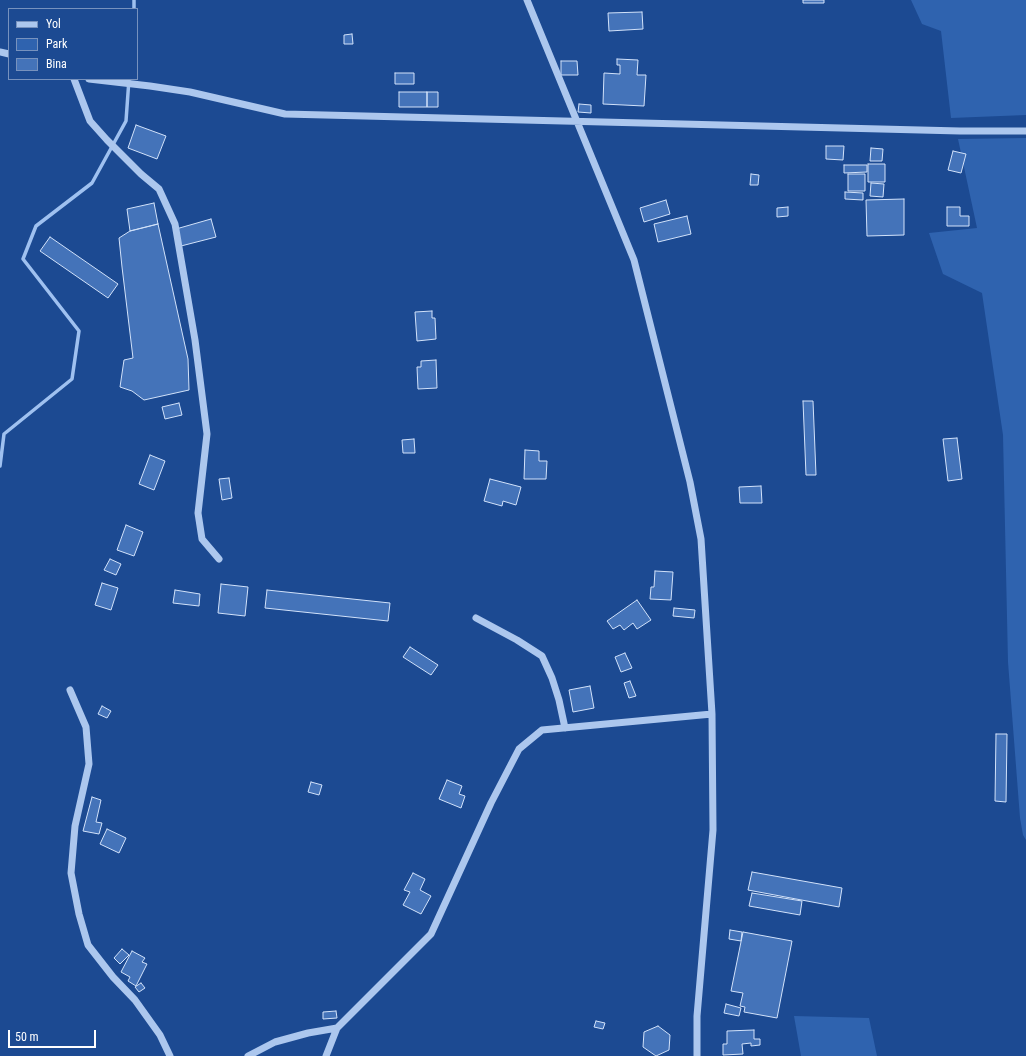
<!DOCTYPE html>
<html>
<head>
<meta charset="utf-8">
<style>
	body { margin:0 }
	#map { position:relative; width:1026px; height:1056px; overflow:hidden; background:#1c4a92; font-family:"Roboto Condensed",sans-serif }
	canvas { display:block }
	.legend { position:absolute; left:8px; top:8px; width:130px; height:72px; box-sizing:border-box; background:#1c4a92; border:1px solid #7792be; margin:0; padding:5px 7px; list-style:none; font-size:12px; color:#fff }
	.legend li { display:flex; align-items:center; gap:8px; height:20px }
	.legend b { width:20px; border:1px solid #7792be }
	.scale { position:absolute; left:8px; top:1030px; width:88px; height:18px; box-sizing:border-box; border:2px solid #fff; border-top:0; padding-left:5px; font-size:12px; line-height:14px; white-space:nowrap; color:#fff; -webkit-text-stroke:3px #1c4a92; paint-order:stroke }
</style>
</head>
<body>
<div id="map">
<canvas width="1026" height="1056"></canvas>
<ul class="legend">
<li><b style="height:5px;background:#acc7ee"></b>Yol</li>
<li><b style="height:11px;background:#2f63af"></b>Park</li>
<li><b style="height:11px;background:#4473b9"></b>Bina</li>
</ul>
<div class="scale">50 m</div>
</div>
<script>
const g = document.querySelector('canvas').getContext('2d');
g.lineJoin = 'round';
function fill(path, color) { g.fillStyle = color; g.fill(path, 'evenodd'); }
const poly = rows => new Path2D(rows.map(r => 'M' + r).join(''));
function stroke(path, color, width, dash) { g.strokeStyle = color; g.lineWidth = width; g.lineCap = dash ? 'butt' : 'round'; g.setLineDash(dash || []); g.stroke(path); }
const green = poly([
	[911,0,1026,0,1026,115,951,118,941,31,922,24],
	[1026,138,1026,840,1023,835,1020,818,1008,662,1003,435,982,293,943,274,929,233,977,228,958,139],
	[794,1016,869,1018,877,1056,801,1056]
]);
const stream = poly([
	[134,9,134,0],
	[0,466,4,434,72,379,79,331,23,259,36,226,92,183,126,121,129,79]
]);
const building = poly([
	[803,0,824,0,824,3,803,3,803,0],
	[642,12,643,29,609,31,608,13,642,12],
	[352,34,353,44,344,44,344,35,352,34],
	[617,59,638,60,637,75,646,75,644,106,603,104,604,73,620,74,620,65,617,65,617,59],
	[561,61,577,61,578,75,561,75,561,61],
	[395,73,414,73,414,84,395,84,395,73],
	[399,92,427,92,427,107,399,107,399,92],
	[427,92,438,92,438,107,427,107,427,92],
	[579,104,591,105,591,113,578,112,579,104],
	[136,125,166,136,157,159,128,148,136,125],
	[826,146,844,146,843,160,826,159,826,146],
	[871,148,883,149,882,161,870,161,871,148],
	[953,151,966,154,961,173,948,170,953,151],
	[868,164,885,164,885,182,868,182,868,164],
	[844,165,867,165,867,172,844,173,844,165],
	[751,174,759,175,758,185,750,185,751,174],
	[848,174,865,174,865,191,848,191,848,174],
	[871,183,884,184,883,197,870,196,871,183],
	[845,192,863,193,863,200,845,199,845,192],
	[904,199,904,235,867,236,866,200,904,199],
	[666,200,670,214,644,222,640,208,666,200],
	[154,203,158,224,130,231,127,209,154,203],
	[788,207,788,216,777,217,777,208,788,207],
	[947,207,960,207,960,216,969,216,969,226,947,226,947,207],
	[687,216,691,234,658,242,654,224,687,216],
	[211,219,216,237,181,246,176,229,211,219],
	[158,224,188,359,189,390,144,400,132,391,120,387,124,360,133,358,122,267,119,238,130,231,158,224],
	[50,237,118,284,108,298,40,251,50,237],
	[432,311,432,318,435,318,436,339,417,341,415,312,432,311],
	[436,360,437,388,418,389,417,367,421,367,421,361,436,360],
	[803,401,813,401,816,475,806,475,803,401],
	[179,403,182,415,165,419,162,407,179,403],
	[957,438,962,479,948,481,943,439,957,438],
	[414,439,415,453,403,453,402,440,414,439],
	[525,450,539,451,539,461,547,461,546,479,524,479,525,450],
	[150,455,165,461,154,490,139,484,150,455],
	[229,478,232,498,222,500,219,479,229,478],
	[490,479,521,487,516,505,503,501,502,506,484,501,490,479],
	[761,486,762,503,740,503,739,487,761,486],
	[126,525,143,532,134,556,117,550,126,525],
	[110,559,121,564,116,575,104,570,110,559],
	[655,571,673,572,671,600,650,599,651,587,654,587,655,571],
	[102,583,118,588,111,610,95,605,102,583],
	[221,584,248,587,245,616,218,613,221,584],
	[175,590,200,594,199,606,173,603,175,590],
	[267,590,390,603,388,621,265,608,267,590],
	[637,600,651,620,637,629,633,623,624,630,620,625,613,629,607,621,637,600],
	[674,608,695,610,694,618,673,616,674,608],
	[410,647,438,665,431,675,403,657,410,647],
	[625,653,632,668,621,672,615,657,625,653],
	[630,681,636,696,629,698,624,683,630,681],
	[590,686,594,708,573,712,569,690,590,686],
	[102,706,111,711,107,718,98,714,102,706],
	[996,734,1007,734,1006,802,995,801,996,734],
	[447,780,462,786,459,794,465,796,461,808,439,799,447,780],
	[311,782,322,785,319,795,308,792,311,782],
	[92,797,101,800,96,822,102,823,99,834,83,831,92,797],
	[107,829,126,838,119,853,100,844,107,829],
	[752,872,842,888,839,907,748,890,752,872],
	[413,873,425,879,420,890,431,896,421,914,403,905,410,892,404,890,413,873],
	[752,893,802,901,800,915,749,906,752,893],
	[730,930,742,932,741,941,729,939,730,930],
	[743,932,792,941,777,1018,744,1012,745,1007,740,1006,743,993,731,991,743,932],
	[122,949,129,955,120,964,114,958,122,949],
	[132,951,145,958,142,962,147,964,136,986,128,981,130,977,121,972,132,951],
	[141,983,145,988,139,992,135,987,141,983],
	[726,1004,741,1008,739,1016,724,1013,726,1004],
	[336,1011,337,1018,323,1019,323,1012,336,1011],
	[596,1021,605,1023,603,1029,594,1027,596,1021],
	[658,1026,670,1035,669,1050,656,1056,643,1047,644,1032,658,1026],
	[754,1030,754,1039,760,1039,760,1045,751,1046,751,1043,742,1044,743,1054,723,1055,723,1044,727,1044,727,1031,754,1030]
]);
const minor = poly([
	[527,0,634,260,690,482,701,539,712,714,713,830,697,1016,697,1056],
	[0,52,9,54],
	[74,79,90,121,107,140,141,174,159,189,175,224,195,340,207,434,198,513,202,539,219,559],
	[89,79,150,86,190,92,285,114,960,131,1026,131],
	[476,618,517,640,542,656,552,678,559,700,565,728],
	[70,690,86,727,89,764,75,826,71,873,79,914,88,945,113,977,135,1000,160,1035,170,1056],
	[248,1056,275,1042,308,1033,337,1028],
	[326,1056,337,1028,431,934,491,803,519,749,542,730,712,714]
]);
fill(green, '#2f63af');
stroke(stream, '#9fc1f0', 3.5);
fill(building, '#4473b9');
stroke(building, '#d2e2fa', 1);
stroke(minor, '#acc7ee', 7);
</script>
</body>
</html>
